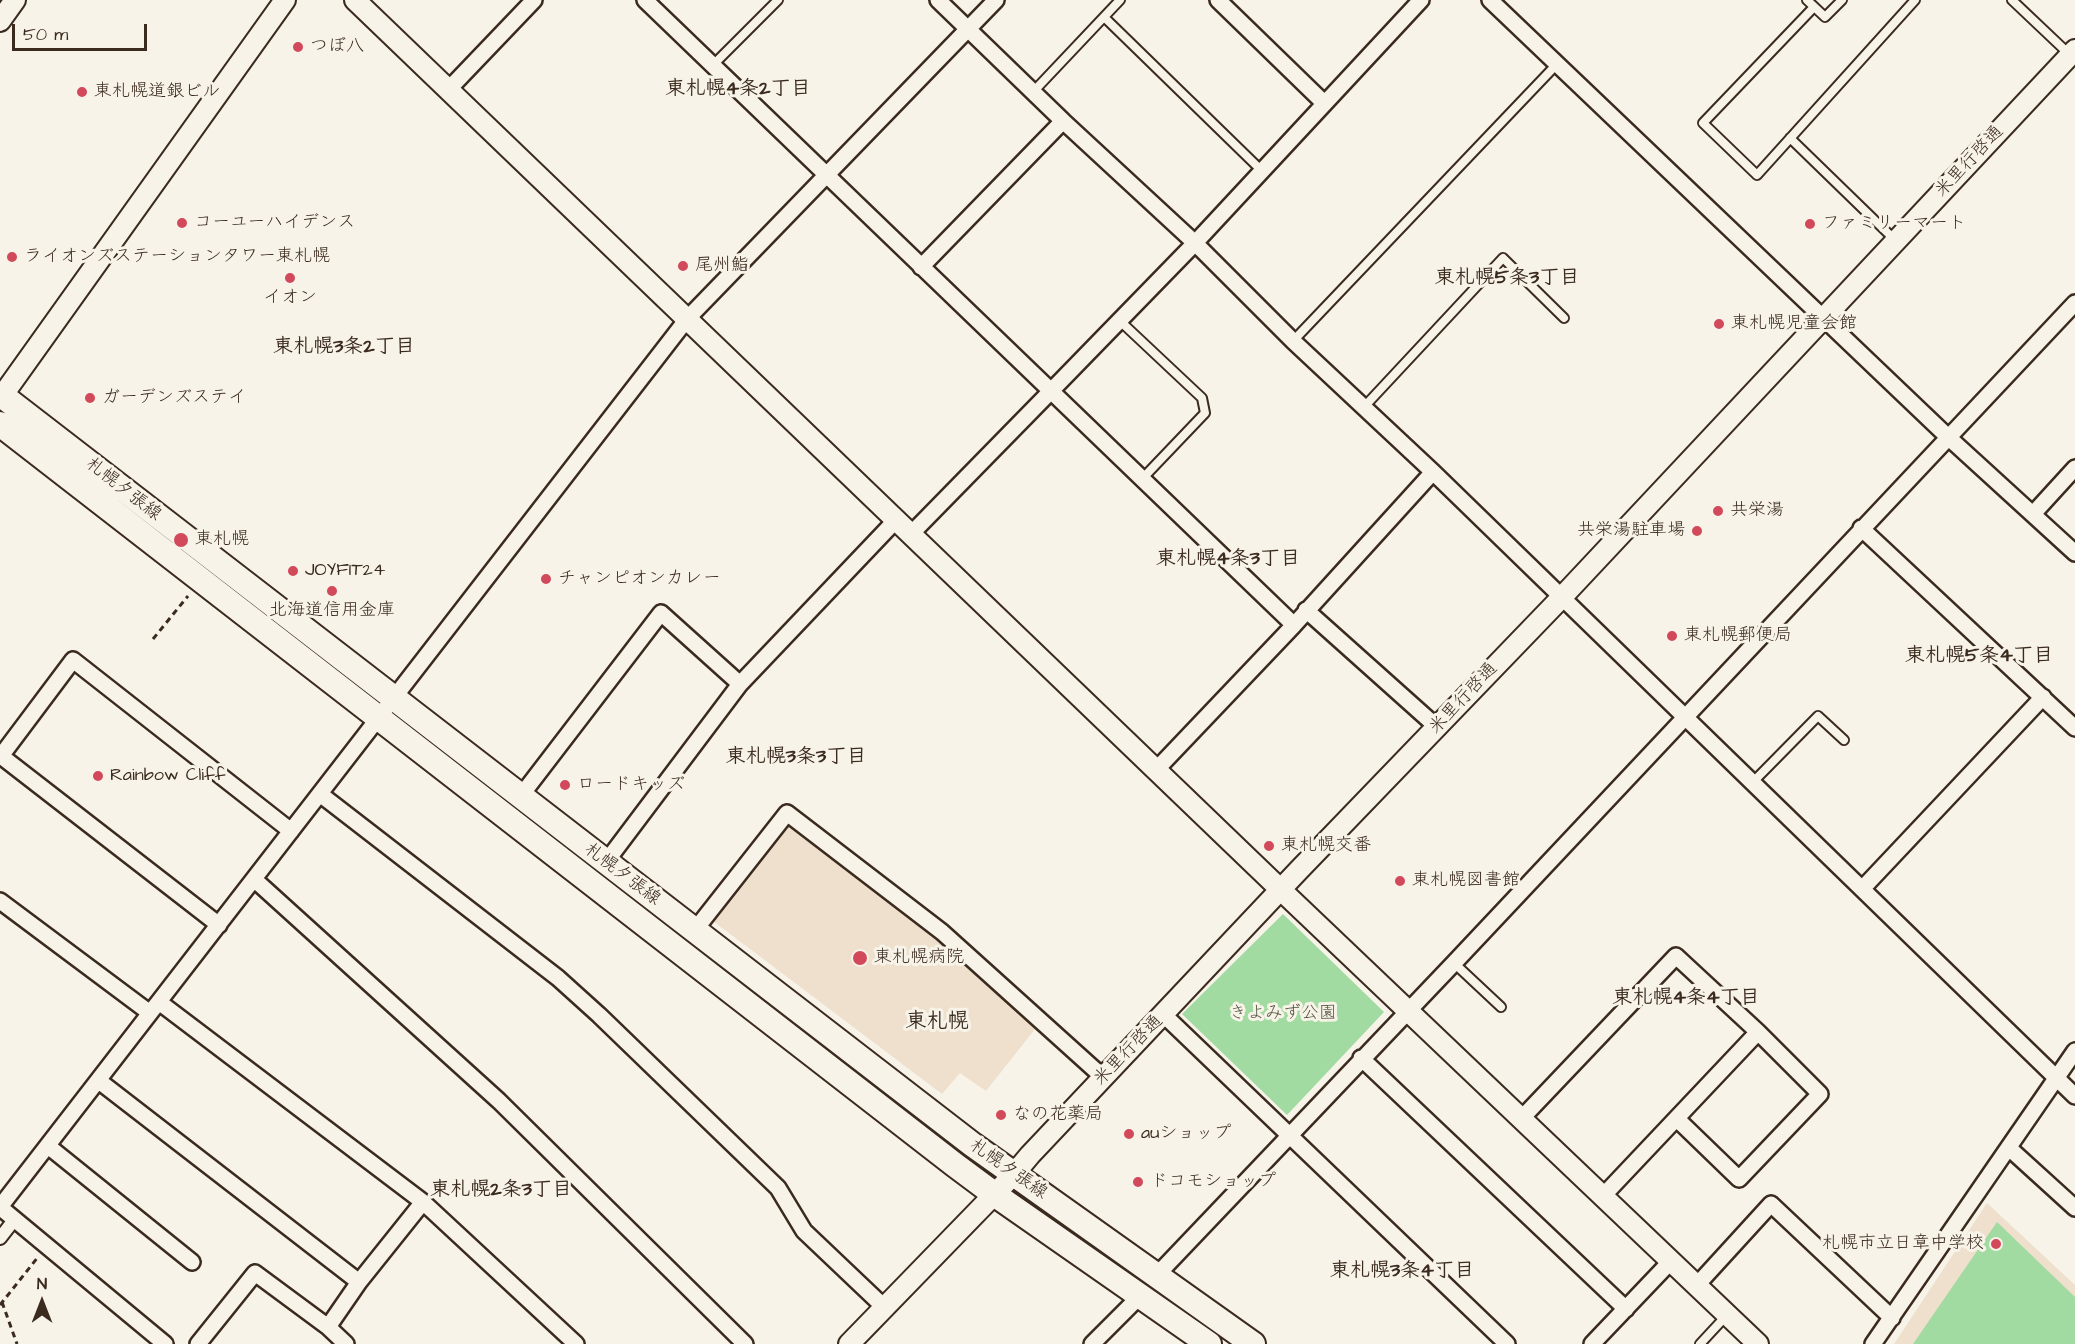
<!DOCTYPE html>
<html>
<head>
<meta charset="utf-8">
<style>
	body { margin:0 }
	#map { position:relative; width:2075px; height:1344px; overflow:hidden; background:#f7f3e8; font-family:"Architects Daughter",sans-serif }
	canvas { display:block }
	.north { position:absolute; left:12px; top:1272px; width:60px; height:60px; -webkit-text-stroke:4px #f7f3e8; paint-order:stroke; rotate:0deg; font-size:16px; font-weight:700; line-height:24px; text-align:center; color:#3b2a1e }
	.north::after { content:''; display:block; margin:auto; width:21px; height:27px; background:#3b2a1e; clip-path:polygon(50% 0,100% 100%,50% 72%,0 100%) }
	.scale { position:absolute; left:12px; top:24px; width:135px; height:27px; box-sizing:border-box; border:3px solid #3b2a1e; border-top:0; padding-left:8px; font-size:18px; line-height:21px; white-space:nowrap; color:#3b2a1e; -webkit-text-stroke:4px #f7f3e8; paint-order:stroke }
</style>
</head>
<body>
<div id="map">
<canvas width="2075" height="1344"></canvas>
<div class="north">N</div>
<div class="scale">50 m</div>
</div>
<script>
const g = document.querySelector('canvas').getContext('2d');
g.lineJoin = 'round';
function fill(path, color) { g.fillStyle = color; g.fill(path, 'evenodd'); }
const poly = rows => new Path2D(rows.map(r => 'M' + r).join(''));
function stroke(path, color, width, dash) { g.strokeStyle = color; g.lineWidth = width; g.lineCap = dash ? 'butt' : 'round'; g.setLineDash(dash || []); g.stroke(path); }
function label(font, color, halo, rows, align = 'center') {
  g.font = font + ' "Architects Daughter","Klee One",sans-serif'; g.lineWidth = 6; g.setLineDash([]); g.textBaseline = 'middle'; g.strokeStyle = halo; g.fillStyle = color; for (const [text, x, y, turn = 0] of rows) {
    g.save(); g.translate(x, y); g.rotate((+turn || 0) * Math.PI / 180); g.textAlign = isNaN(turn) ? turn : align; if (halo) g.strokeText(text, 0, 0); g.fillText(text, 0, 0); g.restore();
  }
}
const built = poly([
	[787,825,935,938,1035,1029,986,1091,960,1073,942,1094,713,921],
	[1987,1203,2075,1285,2075,1344,1894,1344]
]);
const green = poly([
	[1283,914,1384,1012,1287,1115,1182,1014],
	[1997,1222,2075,1297,2075,1344,1913,1344]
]);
const path = poly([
	[153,639,188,596],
	[2,1302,17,1344],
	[0,1305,38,1257]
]);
const service = poly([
	[1807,0,1825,17,1842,0],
	[2012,0,2069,54],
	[1814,7,1703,123,1757,175,1915,0],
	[1104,17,1261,170],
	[713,65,778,0],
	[1033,92,1120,0],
	[1790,138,1895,240],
	[1119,320,1202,398,1205,413,1142,479],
	[1293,341,1557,64],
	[1364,407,1503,258,1564,318],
	[1752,783,1818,716,1844,740],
	[1454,963,1501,1007],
	[1700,1344,1726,1316]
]);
const pedestrian = poly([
	[0,1238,14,1220]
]);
const minor = poly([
	[645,0,1051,391,1195,243,1421,0],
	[938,0,1063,121,1195,243,1293,341,1433,472,2075,1096],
	[1218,0,1324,103],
	[1490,0,1948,437,2075,553],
	[448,90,534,0],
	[921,267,1063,121],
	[2033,514,2075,468],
	[1861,528,2075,728],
	[911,534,1051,391,1294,625],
	[1306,610,1438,728],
	[0,755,1,756,73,660,291,831],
	[1,756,219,925],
	[1156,770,1294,625,1433,472],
	[320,794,558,978,599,1015,778,1188,804,1231,884,1307],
	[520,797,661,613,740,684],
	[606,862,740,684,896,520],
	[255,880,499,1101,745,1344],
	[1862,889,2043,697],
	[0,901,150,1013],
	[695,930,787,813,942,932,1104,1078],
	[159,1002,423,1202,576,1344],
	[1164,1015,1507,1344],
	[1361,1058,1626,1309],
	[99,1081,359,1282],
	[1521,1119,1676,956,1758,1032,1820,1094,1739,1179,1677,1119],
	[48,1146,192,1262],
	[2009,1148,2075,1208],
	[1603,1196,1758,1032],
	[0,1207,687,319,996,0],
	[1,1208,165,1344],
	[1156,1276,1454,963,2075,303],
	[1697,1285,1771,1204,1892,1318],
	[328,1327,359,1282,423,1202],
	[198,1344,255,1273,328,1327,346,1344],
	[1092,1344,1140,1296],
	[1592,1344,1671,1261],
	[1873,1344,2075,1051]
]);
const tertiary = poly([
	[355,0,1281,890,1758,1344],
	[0,21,15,0],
	[0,399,285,0],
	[849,1344,1014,1174,1030,1155,1298,871,1562,597,2075,50]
]);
const primary = poly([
	[0,394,973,1145,1253,1344],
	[0,424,955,1165,994,1194,1209,1344]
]);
const markers = [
	[298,47,6,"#d1495b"],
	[82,92,6,"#d1495b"],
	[182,223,6,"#d1495b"],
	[1810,224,6,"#d1495b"],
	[12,257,6,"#d1495b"],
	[683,266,6,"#d1495b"],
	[290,278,6,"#d1495b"],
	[1719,324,6,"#d1495b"],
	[90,398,6,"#d1495b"],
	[1718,511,6,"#d1495b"],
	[1697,531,6,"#d1495b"],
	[181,540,8,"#d1495b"],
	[293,571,6,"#d1495b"],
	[546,579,6,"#d1495b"],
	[332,591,6,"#d1495b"],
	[1672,636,6,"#d1495b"],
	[98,776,6,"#d1495b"],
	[565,785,6,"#d1495b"],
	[1269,846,6,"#d1495b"],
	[1400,881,6,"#d1495b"],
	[860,958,8,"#d1495b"],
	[1001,1115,6,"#d1495b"],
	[1129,1134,6,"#d1495b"],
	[1138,1182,6,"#d1495b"],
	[1996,1244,6,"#d1495b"]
];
const poiNames = [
	["つぼ八",310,47],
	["東札幌道銀ビル",94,92],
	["コーユーハイデンス",194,223],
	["ファミリーマート",1822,224],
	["ライオンズステーションタワー東札幌",24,257],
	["尾州鮨",695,266],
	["イオン",290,298,"center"],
	["東札幌児童会館",1731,324],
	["ガーデンズステイ",102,398],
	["共栄湯",1730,511],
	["共栄湯駐車場",1685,531,"right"],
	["東札幌",195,540],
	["JOYFIT24",305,571],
	["チャンピオンカレー",558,579],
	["北海道信用金庫",332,611,"center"],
	["東札幌郵便局",1684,636],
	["Rainbow Cliff",110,776],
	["ロードキッズ",577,785],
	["東札幌交番",1281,846],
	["東札幌図書館",1412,881],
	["東札幌病院",874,958],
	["なの花薬局",1013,1115],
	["auショップ",1141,1134],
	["ドコモショップ",1150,1182],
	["札幌市立日章中学校",1984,1244,"right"]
];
const streetNames = [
	["米里行啓通",1970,162,-47],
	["札幌夕張線",123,490,38],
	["米里行啓通",1464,699,-47],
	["札幌夕張線",622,875,37],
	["米里行啓通",1129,1051,-46],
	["札幌夕張線",1008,1170,35]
];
const parkNames = [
	["きよみず公園",1283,1014]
];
const neighbourhoodNames = [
	["東札幌4条2丁目",738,90],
	["東札幌5条3丁目",1507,279],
	["東札幌3条2丁目",344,348],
	["東札幌4条3丁目",1228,560],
	["東札幌5条4丁目",1979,657],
	["東札幌3条3丁目",796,758],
	["東札幌4条4丁目",1686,999],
	["東札幌2条3丁目",501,1191],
	["東札幌3条4丁目",1402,1272]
];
const quarterNames = [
	["東札幌",937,1023]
];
fill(built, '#eee0cc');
fill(green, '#a1dba1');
stroke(service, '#3b2a1e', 12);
stroke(pedestrian, '#3b2a1e', 16);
stroke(minor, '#3b2a1e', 20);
stroke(tertiary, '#3b2a1e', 24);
stroke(primary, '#3b2a1e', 28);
stroke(path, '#3b2a1e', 3, [6, 4.5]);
stroke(service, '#f7f3e8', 8);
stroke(pedestrian, '#f7f3e8', 12);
stroke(minor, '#f7f3e8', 15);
stroke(tertiary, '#f7f3e8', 20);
stroke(primary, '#f7f3e8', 24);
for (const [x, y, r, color] of markers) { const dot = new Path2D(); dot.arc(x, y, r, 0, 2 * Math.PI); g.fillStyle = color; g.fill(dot); stroke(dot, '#f7f3e8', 2); }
label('18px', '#3b2a1e', '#f7f3e8', poiNames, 'left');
label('18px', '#3b2a1e', '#f7f3e8', streetNames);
label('18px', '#54563f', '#f7f3e8', parkNames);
label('bold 20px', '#3b2a1e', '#f7f3e8', neighbourhoodNames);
label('bold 21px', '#3b2a1e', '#f7f3e8', quarterNames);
</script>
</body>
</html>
